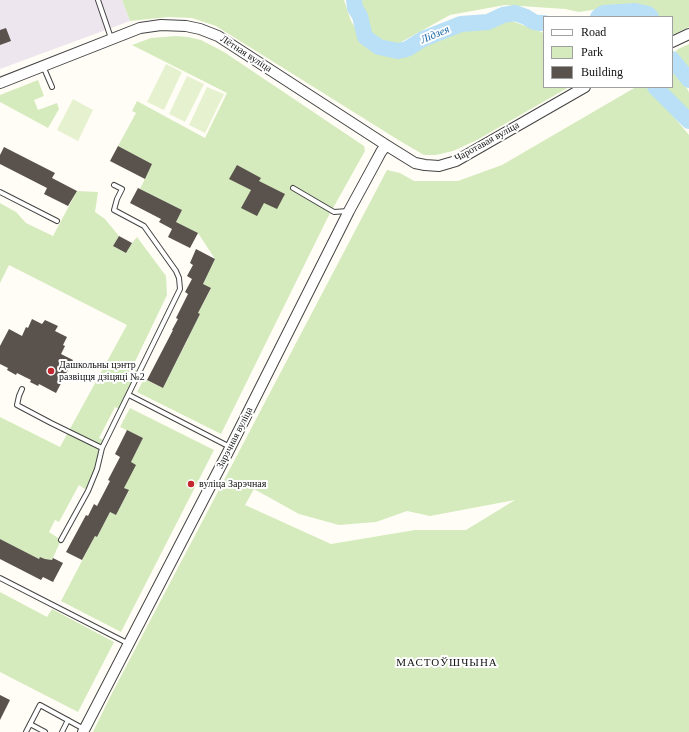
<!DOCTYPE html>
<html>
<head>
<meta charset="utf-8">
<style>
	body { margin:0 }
	#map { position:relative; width:689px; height:732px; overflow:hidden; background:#fffdf5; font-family:Georgia,serif }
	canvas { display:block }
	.legend { position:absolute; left:543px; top:16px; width:130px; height:72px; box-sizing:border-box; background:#fff; border:1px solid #a0a0a0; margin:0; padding:5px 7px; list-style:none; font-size:12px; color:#111 }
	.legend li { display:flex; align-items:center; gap:8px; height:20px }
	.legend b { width:20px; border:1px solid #a0a0a0 }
</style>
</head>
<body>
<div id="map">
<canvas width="689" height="732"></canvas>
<ul class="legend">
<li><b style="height:5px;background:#fff"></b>Road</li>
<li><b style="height:11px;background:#d5ebbd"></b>Park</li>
<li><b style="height:11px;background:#5a524d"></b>Building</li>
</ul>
</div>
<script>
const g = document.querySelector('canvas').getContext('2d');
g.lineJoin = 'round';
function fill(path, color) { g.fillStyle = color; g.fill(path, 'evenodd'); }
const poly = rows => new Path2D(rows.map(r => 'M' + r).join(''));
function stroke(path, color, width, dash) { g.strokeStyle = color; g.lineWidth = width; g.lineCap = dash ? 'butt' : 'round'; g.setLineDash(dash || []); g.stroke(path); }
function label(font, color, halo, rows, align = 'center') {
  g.font = font + ' Georgia,serif'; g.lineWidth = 4; g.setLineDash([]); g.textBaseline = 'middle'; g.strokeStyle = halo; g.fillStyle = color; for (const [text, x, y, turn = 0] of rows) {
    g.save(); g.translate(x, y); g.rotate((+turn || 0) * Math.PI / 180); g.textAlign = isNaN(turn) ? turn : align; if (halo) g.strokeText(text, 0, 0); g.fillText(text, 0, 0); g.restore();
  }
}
const industrial = poly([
	[0,0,122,0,130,21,0,69]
]);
const green = poly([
	[122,0,344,0,351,21,362,39,372,49,393,57,411,53,455,32,512,21,544,33,544,87,569,87,477,140,453,151,436,155,424,155,400,141,216,26,192,18,168,17,130,21],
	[359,0,689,0,689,27,672,35,672,17,658,17,646,7,622,7,599,9,579,12,565,9,505,5,450,15,394,46,377,40,371,33,362,17],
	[176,36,188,37,201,40,224,52,364,146,365,151,328,217,221,434,137,392,144,379,163,388,188,339,188,338,200,314,198,313,211,289,203,284,215,259,198,233,176,222,182,210,140,189,152,164,118,146,136,113,132,111,137,101,205,138,227,93,132,45,151,38],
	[689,44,689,71,681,61,673,54,678,49],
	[672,66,688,90,689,93,689,117,660,87,672,87],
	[38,80,44,96,34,100,38,110,57,103,59,109,48,128,0,102,0,95],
	[636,87,649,87,689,135,689,732,93,732,110,697,387,170,400,173,414,181,458,181,502,165],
	[254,489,299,514,339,525,376,522,407,511,430,516,515,500,466,530,415,530,331,544,245,505],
	[77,191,98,192,95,212,105,219,119,236,113,246,126,253,132,243,137,237,166,276,167,295,132,368,140,372,121,410,115,407,99,438,106,441,88,491,79,485,59,522,55,520,49,532,61,540,52,560,45,559,40,557,39,559,0,539,0,417,60,447,127,325,9,265,0,283,0,203,16,212,26,223,53,236],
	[130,408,214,450,121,632,61,601,95,536,97,537,110,512,116,515,129,491,124,488,131,462,143,438,120,427],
	[0,592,47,617,52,609,114,642,78,712,0,672]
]);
const pitch = poly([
	[166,64,182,72,164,110,147,102],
	[187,76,204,84,185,122,169,114],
	[207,87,224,94,205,133,189,125],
	[73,99,93,110,78,141,57,130]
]);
const river = poly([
	[354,0,355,8,360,16,365,37,379,47,398,51,407,49,423,39,461,24,488,22,503,15,515,13,526,17,534,22,539,23,544,23],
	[598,17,604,13,635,11,648,14,651,17],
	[672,59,689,80],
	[655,87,689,121]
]);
const building = poly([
	[6,28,11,41,0,45,0,30],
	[118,146,152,164,145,179,110,161],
	[4,147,55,173,52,178,77,191,68,206,44,194,47,188,0,164,0,155],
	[237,165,261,178,259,181,285,194,277,209,264,203,257,216,241,208,251,190,229,179],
	[138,188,182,210,176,222,198,233,190,248,168,237,172,229,159,222,161,219,130,203],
	[119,236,132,243,126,253,113,246],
	[196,249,215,259,203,284,211,288,198,313,200,314,163,388,147,380,173,330,172,330,178,319,176,318,188,294,185,292,192,279,187,276,193,265,190,263],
	[32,319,42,324,45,320,58,326,55,331,67,337,63,345,65,346,61,354,73,360,56,393,39,384,38,386,30,382,31,380,17,373,16,375,7,370,8,368,0,364,0,346,9,329,22,336,26,327,28,328],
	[127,430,143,438,131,462,136,465,124,488,129,490,116,515,110,512,97,537,95,536,82,560,66,552,86,515,88,516,94,504,97,506,110,481,108,480,120,457,115,454],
	[0,539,39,559,40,557,45,559,52,560,53,558,63,563,53,582,43,577,41,580,0,559],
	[0,695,10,700,0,720]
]);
const service = poly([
	[98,0,111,38],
	[43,66,52,87],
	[293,188,334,212,348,211],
	[0,192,57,221],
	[22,389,19,396,17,405,51,423,102,448],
	[129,395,230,447],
	[61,540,88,491,97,469,102,448,180,289,179,278,176,271,144,226,114,210,117,199,122,189,114,185],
	[0,578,129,644],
	[30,724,45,732],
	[26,732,40,705,84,729],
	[62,732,68,720]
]);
const tertiary = poly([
	[672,42,689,34],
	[0,83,140,28,161,25,186,26,200,29,218,36,386,145,415,163,425,165,439,166,456,161,585,87],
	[83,732,228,452,349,211,374,165,381,152,386,145]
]);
const markers = [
	[51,371,4,"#c4262e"],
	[191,484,4,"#c4262e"]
];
const streetNames = [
	["Лётная вуліца",246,54,33],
	["Чаротавая вуліца",487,142,-29],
	["Зарэчная вуліца",235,438,-63]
];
const poiNames = [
	["Дашкольны цэнтр",59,365],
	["развіцця дзіцяці №2",59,377],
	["вуліца Зарэчная",199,484]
];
const waterNames = [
	["Лідзея",435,35,-23]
];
const neighbourhoodNames = [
	["МАСТОЎШЧЫНА",447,663]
];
fill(industrial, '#eee6ef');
fill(green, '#d5ebbd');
fill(pitch, '#e6f2cf');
stroke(river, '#b9e0f7', 16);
fill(building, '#5a524d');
stroke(service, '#444', 6);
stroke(tertiary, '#444', 12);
stroke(service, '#fff', 4);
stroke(tertiary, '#fff', 10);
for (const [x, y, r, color] of markers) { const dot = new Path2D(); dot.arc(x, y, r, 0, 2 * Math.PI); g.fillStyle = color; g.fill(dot); stroke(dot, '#fff', 1.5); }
label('10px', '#111', '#fff', streetNames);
label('10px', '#111', '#fff', poiNames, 'left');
label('italic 11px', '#1768a6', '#fff', waterNames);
g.letterSpacing = '1px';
label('11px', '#111', '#fff', neighbourhoodNames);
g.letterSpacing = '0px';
</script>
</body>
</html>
